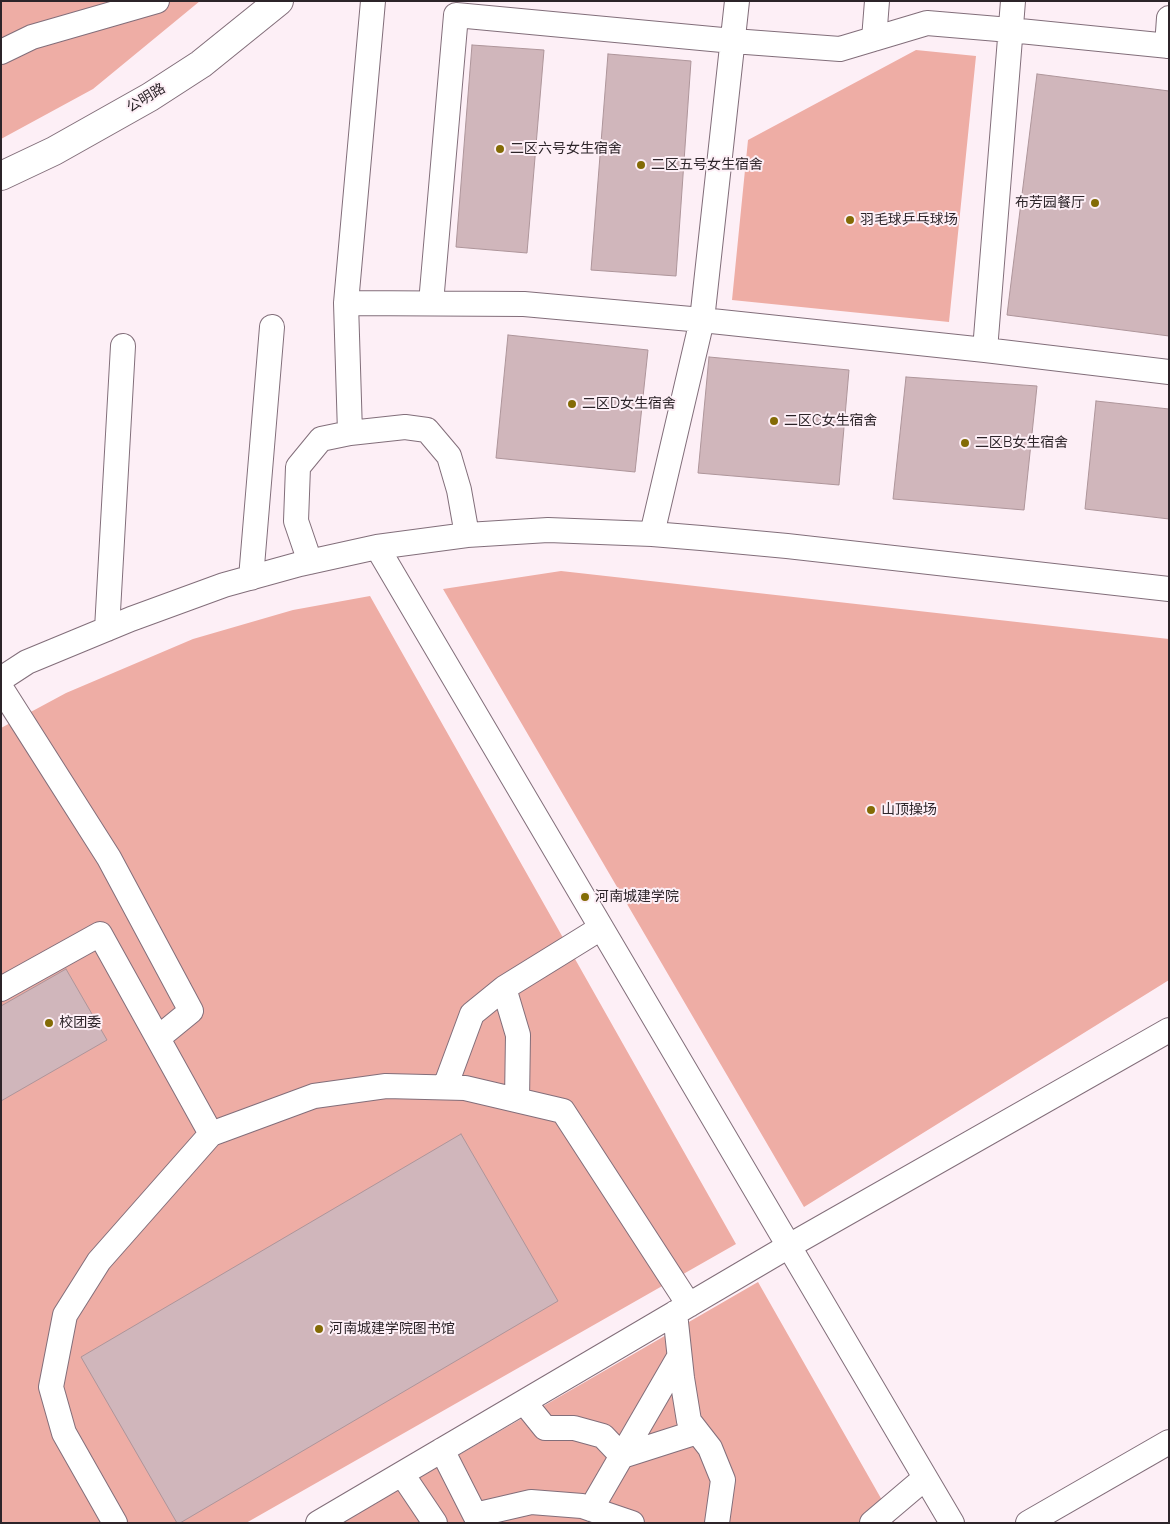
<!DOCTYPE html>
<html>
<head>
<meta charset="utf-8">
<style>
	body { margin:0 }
	#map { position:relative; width:1170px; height:1524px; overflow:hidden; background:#fdeff6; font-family:Raleway,sans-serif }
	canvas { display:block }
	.frame { position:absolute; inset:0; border:2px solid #2c2429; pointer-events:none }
</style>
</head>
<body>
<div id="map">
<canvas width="1170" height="1524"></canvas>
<div class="frame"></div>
</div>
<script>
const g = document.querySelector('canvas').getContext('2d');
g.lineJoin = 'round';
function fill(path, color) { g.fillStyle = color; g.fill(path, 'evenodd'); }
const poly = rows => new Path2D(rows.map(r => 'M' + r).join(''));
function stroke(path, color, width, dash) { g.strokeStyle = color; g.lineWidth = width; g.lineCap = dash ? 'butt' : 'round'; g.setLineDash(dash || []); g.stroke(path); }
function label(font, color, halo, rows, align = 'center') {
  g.font = font + ' Raleway,"Noto Sans SC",sans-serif'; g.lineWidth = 4; g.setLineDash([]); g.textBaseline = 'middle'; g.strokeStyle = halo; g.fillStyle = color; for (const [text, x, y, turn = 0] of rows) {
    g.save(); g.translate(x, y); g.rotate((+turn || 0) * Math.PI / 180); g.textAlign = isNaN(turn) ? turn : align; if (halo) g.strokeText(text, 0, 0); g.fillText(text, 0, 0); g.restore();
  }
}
const green = poly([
	[1,1,200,1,93,89,1,139],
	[916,50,976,56,949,322,732,300,748,140],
	[561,571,1169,639,1169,980,804,1207,443,589],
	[370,596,736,1244,246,1523,1,1523,1,728,66,693,193,639,293,610],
	[758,1282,895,1523,341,1523]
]);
const building = poly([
	[472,45,544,50,527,253,456,247,472,45],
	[608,54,691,61,676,276,591,270,608,54],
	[1037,74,1169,91,1169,336,1007,315,1037,74],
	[508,335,648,350,635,472,496,458,508,335],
	[709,357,849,370,839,485,698,473,709,357],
	[906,377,1037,386,1024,510,893,499,906,377],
	[1096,401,1169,409,1169,519,1085,509,1096,401],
	[66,969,107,1040,1,1101,1,1006,66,969],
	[461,1134,558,1301,180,1523,177,1523,81,1357,461,1134]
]);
const minor = poly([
	[874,39,877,1],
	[1167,46,1169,18],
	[1,52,32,37,157,1],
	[346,303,524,304,702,320,737,1],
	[431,303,456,15,733,41,840,49,927,23,1010,30,1169,46],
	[985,350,1013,1],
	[350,433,346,303,373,1],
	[652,534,702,320,985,350,1169,372],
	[377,547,952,1523],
	[310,562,296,521,298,467,321,439,350,433,405,427,427,430,449,456,459,490,467,535],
	[251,578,272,327],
	[107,629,123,346],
	[1,679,27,662,131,619,224,585,300,564,377,547,467,535,548,530,652,534,701,538,787,546,1169,589],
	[1,688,109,858,191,1011,158,1038],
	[1,989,100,934,211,1134],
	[445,1087,472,1014,504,988],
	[517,1100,518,1035,504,988,601,928],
	[675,1313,682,1378,689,1421,710,1448,723,1480,717,1523],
	[524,1402,545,1428,574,1428,603,1436,622,1456,697,1432],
	[442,1450,475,1515,531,1502,582,1506,632,1523],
	[402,1474,435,1523],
	[591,1509,679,1357],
	[115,1523,64,1433,51,1387,65,1315,99,1261,211,1134,314,1096,386,1086,465,1088,563,1111,689,1305],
	[318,1523,789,1246,1169,1030],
	[872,1523,925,1478],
	[1028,1523,1169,1442]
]);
const tertiary = poly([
	[1,176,54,151,150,97,201,64,279,1]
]);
const markers = [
	[500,149,5,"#836b05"],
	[641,165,5,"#836b05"],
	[1095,203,5,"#836b05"],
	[850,220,5,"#836b05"],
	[572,404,5,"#836b05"],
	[774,421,5,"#836b05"],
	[965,443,5,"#836b05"],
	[871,810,5,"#836b05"],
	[585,897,5,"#836b05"],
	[49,1023,5,"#836b05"],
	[319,1329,5,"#836b05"]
];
const streetNames = [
	["公明路",146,98,-31]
];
const poiNames = [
	["二区六号女生宿舍",510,149],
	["二区五号女生宿舍",651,165],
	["布芳园餐厅",1085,203,"right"],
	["羽毛球乒乓球场",860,220],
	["二区D女生宿舍",582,404],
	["二区C女生宿舍",784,421],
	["二区B女生宿舍",975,443],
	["山顶操场",881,810],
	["河南城建学院",595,897],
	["校团委",59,1023],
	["河南城建学院图书馆",329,1329]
];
fill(green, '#eeada5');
fill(building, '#d0b6bb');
stroke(building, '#ae959a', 1);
stroke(minor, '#826e7a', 26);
stroke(tertiary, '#826e7a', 30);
stroke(minor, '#fff', 24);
stroke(tertiary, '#fff', 28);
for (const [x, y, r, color] of markers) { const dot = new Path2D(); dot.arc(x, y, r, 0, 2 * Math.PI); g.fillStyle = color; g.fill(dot); stroke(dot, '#fdeff6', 2); }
label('14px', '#2c2429', '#fdeff6', streetNames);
label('14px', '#2c2429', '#fdeff6', poiNames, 'left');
</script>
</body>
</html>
